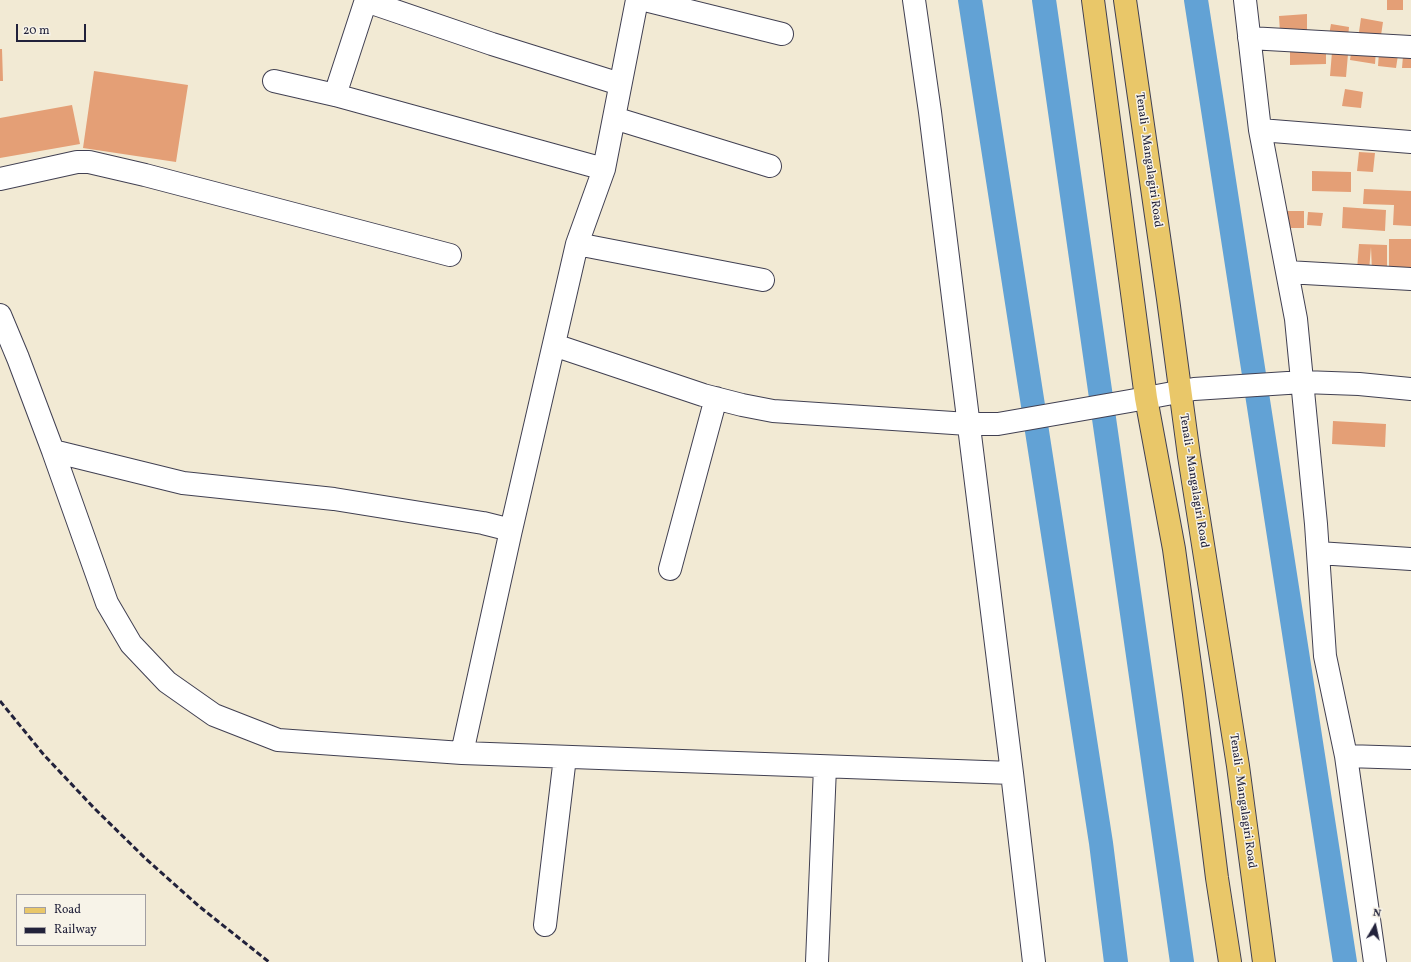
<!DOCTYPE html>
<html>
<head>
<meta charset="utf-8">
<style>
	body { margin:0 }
	#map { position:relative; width:1411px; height:962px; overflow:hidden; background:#f2ead4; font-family:Vollkorn,serif }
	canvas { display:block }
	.legend { position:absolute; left:16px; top:894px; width:130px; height:52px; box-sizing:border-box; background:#f7f3e8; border:1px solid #a29fa3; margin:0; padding:5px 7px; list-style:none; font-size:12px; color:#22223b }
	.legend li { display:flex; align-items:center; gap:8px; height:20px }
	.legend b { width:20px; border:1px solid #a29fa3 }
	.north { position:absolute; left:1355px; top:906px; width:40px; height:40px; -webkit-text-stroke:3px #f7f3e8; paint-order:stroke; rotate:9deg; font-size:11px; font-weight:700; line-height:16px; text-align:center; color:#22223b }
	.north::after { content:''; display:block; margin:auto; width:14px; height:18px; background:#22223b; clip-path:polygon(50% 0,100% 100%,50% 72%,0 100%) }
	.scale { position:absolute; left:16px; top:24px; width:70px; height:18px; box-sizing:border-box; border:2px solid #22223b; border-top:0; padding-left:5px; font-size:12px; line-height:14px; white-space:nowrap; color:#22223b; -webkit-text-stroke:3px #f7f3e8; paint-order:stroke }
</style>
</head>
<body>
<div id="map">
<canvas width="1411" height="962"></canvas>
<ul class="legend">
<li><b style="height:5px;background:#e9c769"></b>Road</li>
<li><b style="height:5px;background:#22223b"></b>Railway</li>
</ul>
<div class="north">N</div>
<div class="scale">20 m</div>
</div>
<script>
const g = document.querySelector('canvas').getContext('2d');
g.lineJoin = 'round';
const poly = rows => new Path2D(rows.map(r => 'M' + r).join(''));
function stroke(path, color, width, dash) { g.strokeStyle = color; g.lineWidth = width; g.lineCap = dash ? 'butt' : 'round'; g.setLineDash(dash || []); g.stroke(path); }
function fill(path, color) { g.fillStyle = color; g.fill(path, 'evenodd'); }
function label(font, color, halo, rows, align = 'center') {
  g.font = font + ' Vollkorn,serif'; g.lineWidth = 3; g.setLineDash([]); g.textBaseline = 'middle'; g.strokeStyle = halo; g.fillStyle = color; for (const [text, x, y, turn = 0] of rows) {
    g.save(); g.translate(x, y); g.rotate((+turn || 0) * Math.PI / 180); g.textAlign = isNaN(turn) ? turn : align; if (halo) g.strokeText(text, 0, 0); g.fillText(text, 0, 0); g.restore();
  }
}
const canal = poly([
	[970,0,1101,843,1116,962],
	[1044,0,1182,962],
	[1196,0,1345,962]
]);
const building = poly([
	[1387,0,1403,0,1403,10,1387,10],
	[1307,14,1307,32,1280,33,1279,16],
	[1361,18,1383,22,1380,42,1358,39],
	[1331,24,1349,27,1348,38,1329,35],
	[1326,47,1326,64,1290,65,1290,48],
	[1352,47,1376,50,1375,64,1350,60],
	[0,49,2,49,3,81,0,81],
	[1332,52,1348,54,1346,77,1330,76],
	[1379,52,1398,55,1396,68,1378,66],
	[1403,56,1411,57,1411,68,1402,68],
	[94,71,188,85,176,162,83,148],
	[1345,89,1363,92,1361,108,1342,106],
	[72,105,80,144,0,158,0,118],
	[1359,152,1375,153,1373,172,1357,171],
	[1312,171,1351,172,1351,192,1312,191],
	[1364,189,1411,191,1411,226,1393,225,1394,205,1363,204],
	[1343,207,1386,210,1385,231,1342,228],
	[1282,211,1304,211,1304,228,1282,228],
	[1308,212,1323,213,1321,226,1307,225],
	[1389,239,1411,239,1411,270,1389,270],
	[1359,244,1387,245,1387,272,1372,272,1371,247,1369,271,1357,270],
	[1333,421,1386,424,1385,447,1332,444]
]);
const minor = poly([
	[645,0,782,34],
	[914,0,930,112,1012,773,1034,962],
	[1245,0,1260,130,1296,319,1316,524,1325,656,1346,756,1375,962],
	[366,1,492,44,620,84],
	[1249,38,1411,47],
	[274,81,335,95,604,169],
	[335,95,366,0],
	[614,118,770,166],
	[1260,130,1411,142],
	[0,179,77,162,89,162,145,175,450,255],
	[577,244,763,280],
	[1287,272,1411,279],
	[0,315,18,358,53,451,183,483,334,499,483,523,511,530,577,244,604,169,637,0],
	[554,345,703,395,742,405,773,411,968,424,998,424,1130,401,1194,389,1303,382,1359,384,1411,389],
	[53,451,107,603,131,644,167,682,214,715,278,740,462,753,1012,773],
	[1318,553,1411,559],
	[670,569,716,398],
	[462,753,511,530],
	[1346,756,1411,758],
	[545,925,565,757],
	[817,962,825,767]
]);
const major = poly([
	[1093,0,1146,398,1174,549,1194,694,1217,878,1230,962],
	[1125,0,1168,299,1189,456,1238,766,1264,962]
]);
const rail = poly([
	[0,701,44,755,94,808,146,859,200,907,269,962]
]);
const streetNames = [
	["Tenali - Mangalagiri Road",1148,160,82],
	["Tenali - Mangalagiri Road",1193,481,81],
	["Tenali - Mangalagiri Road",1242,801,82]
];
stroke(canal, '#62a2d5', 24);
fill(building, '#e49f76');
stroke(minor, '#414052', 24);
stroke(major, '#414052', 24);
stroke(minor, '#fff', 22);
stroke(major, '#e9c769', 22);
stroke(rail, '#22223b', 3, [6, 3]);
label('12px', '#22223b', '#f7f3e8', streetNames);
</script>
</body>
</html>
